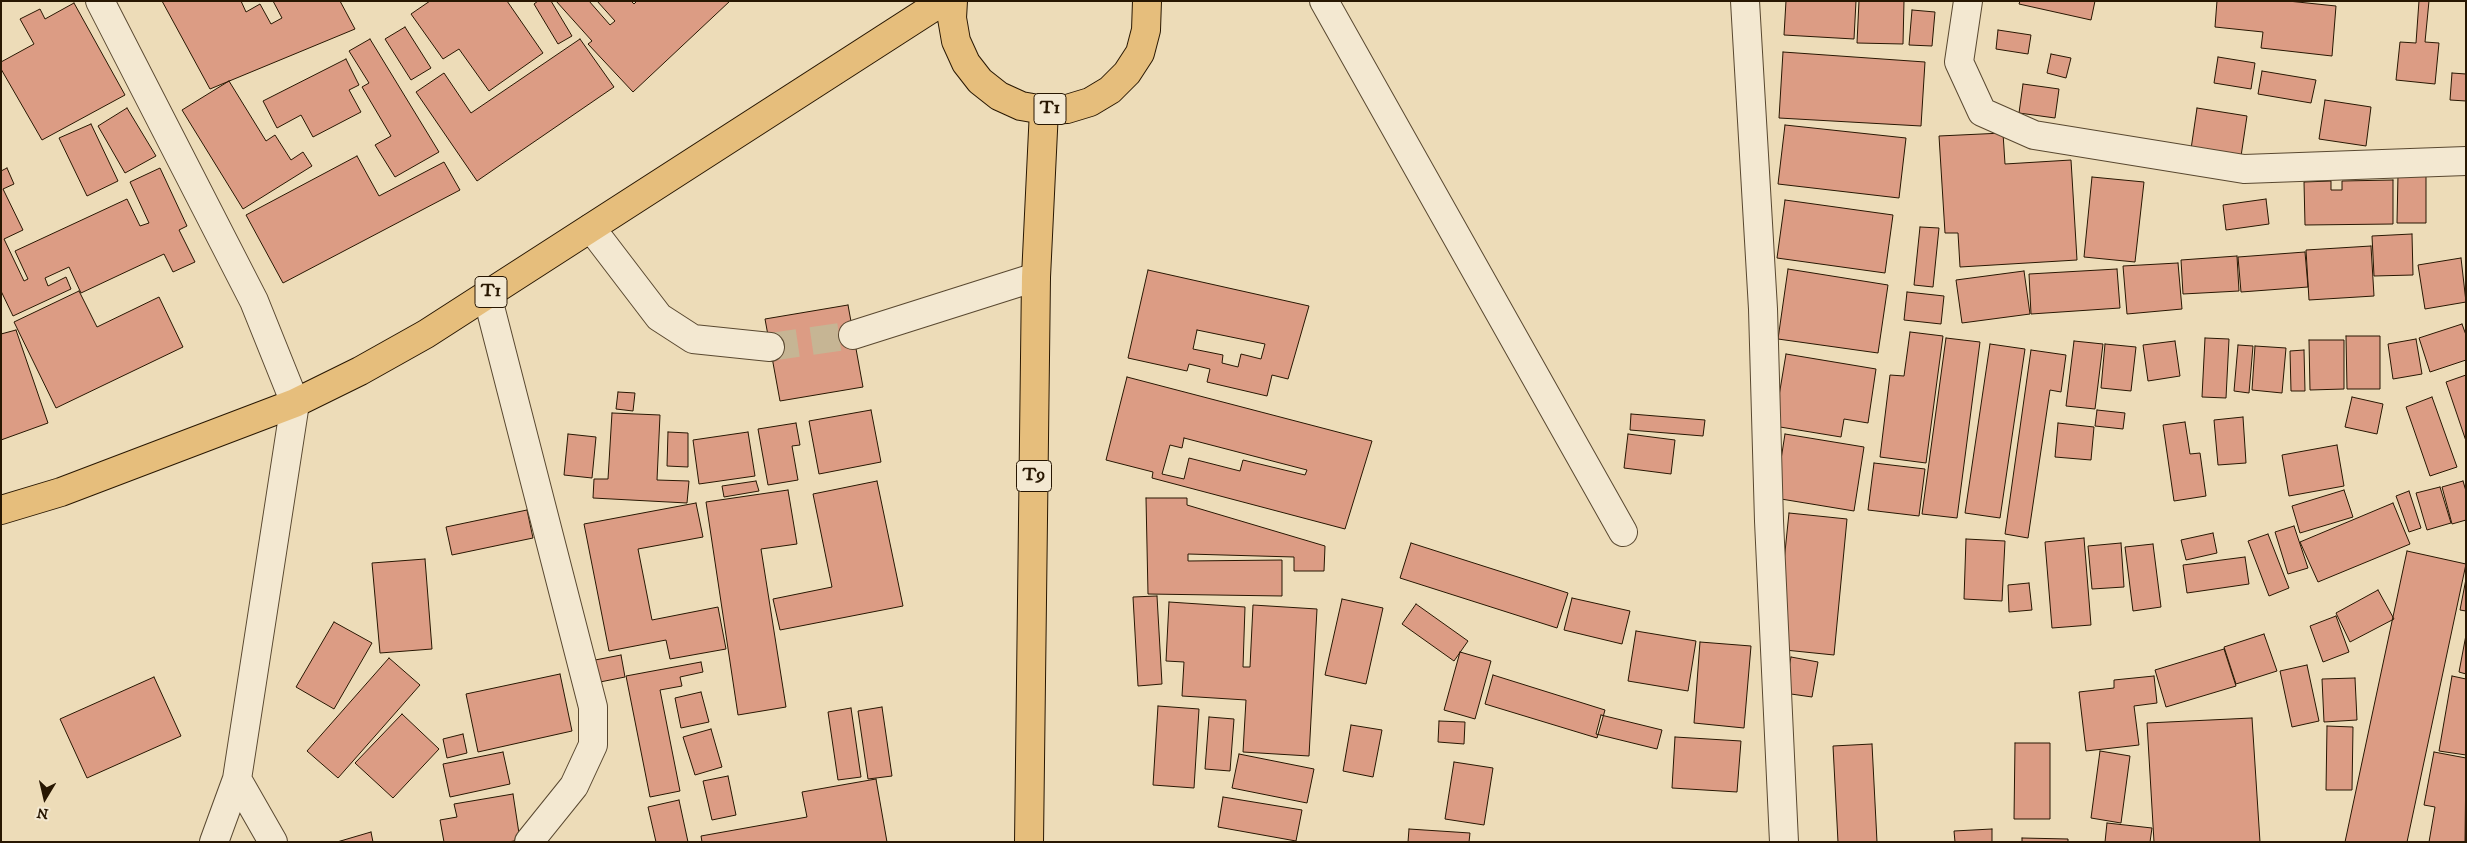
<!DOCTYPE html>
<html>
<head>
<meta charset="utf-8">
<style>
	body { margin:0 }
	#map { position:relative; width:2467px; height:843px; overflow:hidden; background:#eddcb8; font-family:"IM FELL DW Pica",serif }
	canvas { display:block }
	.frame { position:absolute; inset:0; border:2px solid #281702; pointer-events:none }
	.north { position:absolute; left:20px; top:773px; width:50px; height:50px; -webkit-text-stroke:4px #f3e8d1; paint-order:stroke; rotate:189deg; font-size:14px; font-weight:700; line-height:20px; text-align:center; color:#281702 }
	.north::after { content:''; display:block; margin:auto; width:18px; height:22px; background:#281702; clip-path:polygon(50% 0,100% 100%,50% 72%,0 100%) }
</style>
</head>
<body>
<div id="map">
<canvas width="2467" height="843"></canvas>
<div class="frame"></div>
<div class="north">N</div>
</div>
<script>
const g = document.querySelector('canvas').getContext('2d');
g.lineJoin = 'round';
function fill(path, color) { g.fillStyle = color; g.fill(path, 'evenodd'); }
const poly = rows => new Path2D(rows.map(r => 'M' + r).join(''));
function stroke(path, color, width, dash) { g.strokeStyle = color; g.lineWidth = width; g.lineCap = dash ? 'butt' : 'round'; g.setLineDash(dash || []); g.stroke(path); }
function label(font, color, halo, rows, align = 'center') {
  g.font = font + ' "IM FELL DW Pica",serif'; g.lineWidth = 4; g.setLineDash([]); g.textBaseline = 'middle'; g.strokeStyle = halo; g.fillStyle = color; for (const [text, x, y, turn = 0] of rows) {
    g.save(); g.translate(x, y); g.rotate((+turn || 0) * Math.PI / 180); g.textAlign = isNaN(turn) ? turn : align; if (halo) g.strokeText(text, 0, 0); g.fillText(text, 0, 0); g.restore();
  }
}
const building = poly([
	[162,1,241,1,246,12,260,4,271,24,282,18,273,1,340,1,355,29,210,89,162,1],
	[430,1,507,1,543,53,489,91,459,49,443,59,411,14,430,1],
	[538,1,551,1,572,36,558,44,534,4,538,1],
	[556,1,589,1,610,25,615,21,597,1,631,1,634,4,637,1,730,1,633,92,588,44,592,41,556,1],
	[1786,1,1856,1,1854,39,1784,35,1786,1],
	[1859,1,1904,1,1903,44,1857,43,1859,1],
	[2020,1,2095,1,2091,20,2019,4,2020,1],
	[2217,1,2288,1,2336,6,2332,56,2261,48,2263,32,2215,27,2217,1],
	[2419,1,2429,1,2425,42,2439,43,2435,84,2396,80,2400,42,2416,43,2419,1],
	[74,3,125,95,42,140,1,69,1,62,34,44,20,19,40,9,45,19,74,3],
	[1912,10,1935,12,1932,46,1909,45,1912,10],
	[405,27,431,68,411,80,385,39,405,27],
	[1998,30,2031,35,2028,54,1996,49,1998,30],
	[370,39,439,152,395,177,375,145,391,136,362,87,369,83,349,51,370,39],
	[580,39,614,87,477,181,416,92,444,73,471,113,580,39],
	[1783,52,1925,62,1921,126,1779,118,1783,52],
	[2051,54,2071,58,2066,78,2047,73,2051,54],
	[2218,57,2255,63,2251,89,2214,83,2218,57],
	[346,59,359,85,349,90,361,112,313,137,301,115,277,128,263,101,346,59],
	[2262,71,2316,80,2311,103,2258,94,2262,71],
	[2452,73,2466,74,2466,101,2450,100,2452,73],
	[229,81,266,141,275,135,291,160,303,152,312,166,243,209,182,110,229,81],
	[2023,84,2059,89,2055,118,2019,113,2023,84],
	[2325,100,2371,107,2366,146,2319,139,2325,100],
	[127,108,156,156,125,173,98,126,127,108],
	[2197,108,2247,116,2240,163,2190,156,2197,108],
	[91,124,118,181,87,196,59,138,91,124],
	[1785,125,1906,138,1899,198,1778,184,1785,125],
	[2003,133,2005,164,2071,160,2077,260,1960,267,1958,233,1945,233,1939,136,2003,133],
	[357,156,379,196,444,162,460,190,283,283,246,215,357,156],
	[7,168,14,184,3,189,23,230,4,239,24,281,28,279,15,251,127,199,140,226,149,223,130,182,160,168,187,226,179,230,195,262,173,272,164,254,81,293,69,267,45,278,48,286,66,277,71,289,13,316,1,291,1,171,7,168],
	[2398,175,2426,175,2426,223,2397,223,2398,175],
	[2092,177,2144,182,2135,262,2084,257,2092,177],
	[2393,180,2393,224,2305,225,2304,182,2331,181,2331,190,2342,190,2342,181,2393,180],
	[2266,199,2269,224,2226,230,2223,205,2266,199],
	[1785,200,1893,215,1885,273,1777,258,1785,200],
	[1920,227,1939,228,1933,287,1914,285,1920,227],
	[2412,234,2413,275,2374,276,2372,236,2412,234],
	[2371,246,2374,296,2309,300,2306,250,2371,246],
	[2305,252,2308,287,2241,292,2238,257,2305,252],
	[2237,256,2239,291,2183,294,2181,260,2237,256],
	[2461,258,2466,302,2425,309,2418,265,2461,258],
	[2178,263,2182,309,2127,314,2123,266,2178,263],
	[1788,269,1888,285,1878,353,1778,339,1788,269],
	[2117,269,2120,308,2031,314,2029,274,2117,269],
	[1148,270,1309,306,1288,379,1272,375,1267,396,1207,382,1210,369,1189,364,1187,371,1128,358,1148,270],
	[1197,330,1265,344,1261,359,1241,354,1238,367,1222,363,1223,355,1193,349,1197,330],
	[2024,271,2030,314,1962,323,1956,280,2024,271],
	[79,291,97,327,159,297,183,347,56,408,14,322,79,291],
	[1907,292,1944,296,1941,324,1904,320,1907,292],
	[848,305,863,387,780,401,765,319,848,305],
	[2462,324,2466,335,2466,360,2430,372,2419,338,2462,324],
	[16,330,48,423,1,440,1,334,16,330],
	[1910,332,1943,336,1926,463,1880,457,1890,375,1904,376,1910,332],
	[2346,336,2380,336,2380,389,2347,389,2346,336],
	[1946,338,1980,342,1957,518,1922,514,1946,338],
	[2205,338,2229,339,2226,398,2202,397,2205,338],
	[2416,339,2422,374,2393,379,2388,344,2416,339],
	[2309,340,2344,340,2344,389,2310,390,2309,340],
	[2074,341,2103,344,2095,409,2066,406,2074,341],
	[2175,341,2180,376,2148,381,2143,345,2175,341],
	[1990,344,2025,349,2000,518,1965,513,1990,344],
	[2105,344,2136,347,2131,391,2101,388,2105,344],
	[2238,345,2253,346,2249,393,2234,391,2238,345],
	[2255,346,2286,348,2282,393,2252,390,2255,346],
	[2031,350,2066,355,2061,392,2050,390,2028,538,2005,534,2031,350],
	[2304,350,2305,391,2291,391,2290,351,2304,350],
	[1786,354,1876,369,1868,423,1844,419,1841,437,1774,426,1786,354],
	[2466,375,2466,441,2446,382,2466,375],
	[1127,377,1372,441,1345,529,1152,478,1153,472,1106,460,1127,377],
	[1184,438,1307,470,1305,475,1243,460,1240,471,1189,458,1184,479,1162,474,1170,445,1182,448,1184,438],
	[618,392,635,393,633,411,616,409,618,392],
	[2352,397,2383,404,2377,434,2345,427,2352,397],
	[2432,397,2457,467,2430,476,2406,407,2432,397],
	[871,410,881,462,819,474,809,421,871,410],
	[2097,410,2125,413,2123,429,2095,426,2097,410],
	[612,413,660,415,657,480,689,481,687,503,593,498,594,479,608,479,612,413],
	[1631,414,1705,420,1703,436,1630,430,1631,414],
	[2243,417,2246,463,2218,465,2214,420,2243,417],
	[2185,422,2190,454,2200,453,2206,496,2174,501,2163,425,2185,422],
	[796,423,800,445,792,446,798,480,768,485,758,429,796,423],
	[2058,423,2094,427,2091,460,2055,457,2058,423],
	[668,432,688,433,688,467,667,466,668,432],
	[748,432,755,476,699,484,693,440,748,432],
	[568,434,596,437,592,478,564,475,568,434],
	[1628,434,1675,440,1671,474,1624,468,1628,434],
	[1785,434,1864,447,1854,511,1775,498,1785,434],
	[2337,445,2344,486,2289,496,2282,455,2337,445],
	[1874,463,1925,469,1919,516,1868,510,1874,463],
	[756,481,759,491,724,497,722,486,756,481],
	[877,481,903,606,780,630,773,599,832,587,813,494,877,481],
	[2463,481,2466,491,2466,520,2452,524,2442,487,2463,481],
	[2440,487,2451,523,2427,530,2416,493,2440,487],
	[788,490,797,544,761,549,786,707,738,715,706,502,788,490],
	[2344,490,2353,517,2300,533,2292,506,2344,490],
	[2409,491,2421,528,2409,532,2396,496,2409,491],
	[1146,498,1187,498,1187,505,1325,546,1324,571,1294,571,1294,557,1188,554,1188,561,1282,560,1282,596,1148,594,1146,498],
	[696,503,703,537,638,549,652,620,718,607,726,649,670,659,666,640,609,651,584,524,696,503],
	[2393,503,2410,544,2318,582,2300,542,2393,503],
	[527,510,533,538,452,555,446,527,527,510],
	[1789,513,1847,519,1834,655,1775,649,1789,513],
	[2294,526,2308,568,2288,574,2275,532,2294,526],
	[2213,533,2217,553,2186,560,2181,540,2213,533],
	[2268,534,2289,588,2269,596,2248,541,2268,534],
	[2084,538,2091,625,2052,628,2045,542,2084,538],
	[1966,539,2005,541,2002,601,1964,599,1966,539],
	[1411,543,1568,593,1557,628,1400,578,1411,543],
	[2121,543,2124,587,2092,589,2088,546,2121,543],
	[2153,544,2161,607,2133,611,2125,547,2153,544],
	[2407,551,2466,564,2407,842,2345,842,2407,551],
	[2245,557,2249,584,2187,593,2183,565,2245,557],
	[425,559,432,649,380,653,372,563,425,559],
	[2466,579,2466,611,2460,610,2466,579],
	[2029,583,2032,610,2009,612,2008,585,2029,583],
	[2378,590,2394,619,2350,642,2336,613,2378,590],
	[1157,596,1162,684,1138,686,1133,597,1157,596],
	[1572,598,1630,611,1622,644,1564,630,1572,598],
	[1342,599,1383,608,1366,684,1325,675,1342,599],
	[1169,602,1245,607,1243,667,1250,667,1253,605,1317,609,1309,756,1243,752,1246,700,1182,696,1184,662,1166,661,1169,602],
	[1416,604,1468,641,1454,661,1402,624,1416,604],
	[2336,616,2349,652,2323,662,2310,626,2336,616],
	[334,622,372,643,334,709,296,687,334,622],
	[1636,631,1696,641,1688,691,1628,681,1636,631],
	[2264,634,2277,671,2236,684,2224,647,2264,634],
	[2466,635,2466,674,2459,672,2466,635],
	[1700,642,1751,646,1744,728,1694,723,1700,642],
	[2224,649,2236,686,2166,707,2155,670,2224,649],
	[1460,652,1491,661,1475,719,1444,710,1460,652],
	[621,655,625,677,595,683,590,661,621,655],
	[1791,657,1818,662,1812,697,1784,693,1791,657],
	[389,658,420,685,338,778,307,751,389,658],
	[701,662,703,672,680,677,682,686,660,690,680,791,650,797,626,676,701,662],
	[2307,665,2319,721,2292,727,2280,671,2307,665],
	[560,674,572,731,478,752,466,694,560,674],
	[1493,675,1605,710,1597,738,1485,704,1493,675],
	[2154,676,2157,703,2134,706,2139,745,2086,751,2079,692,2114,688,2114,680,2154,676],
	[2452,676,2466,679,2466,755,2439,751,2452,676],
	[154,677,181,736,87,778,60,719,154,677],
	[2355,678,2357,720,2324,722,2322,679,2355,678],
	[701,692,709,722,681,728,675,698,701,692],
	[1158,706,1199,709,1194,788,1153,785,1158,706],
	[882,707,892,776,868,779,858,711,882,707],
	[851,708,861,777,838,780,828,712,851,708],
	[402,714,439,749,393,798,355,763,402,714],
	[1601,715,1662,730,1657,749,1596,734,1601,715],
	[1209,717,1234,719,1230,771,1205,769,1209,717],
	[2252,718,2260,842,2154,842,2147,723,2252,718],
	[1439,721,1465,722,1464,744,1438,742,1439,721],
	[1351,725,1382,730,1373,777,1343,771,1351,725],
	[2327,726,2353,727,2352,790,2326,790,2327,726],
	[711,729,722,767,695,775,683,737,711,729],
	[463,734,467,753,447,758,443,739,463,734],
	[1675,737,1741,741,1737,792,1672,788,1675,737],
	[2015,743,2050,743,2050,819,2014,819,2015,743],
	[1872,744,1877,842,1838,842,1833,746,1872,744],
	[2100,751,2130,756,2121,823,2091,818,2100,751],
	[503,752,510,784,450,797,443,764,503,752],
	[2434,752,2466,758,2465,842,2429,842,2435,807,2424,805,2434,752],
	[1239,754,1314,769,1307,803,1232,788,1239,754],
	[1454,762,1493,768,1484,825,1445,819,1454,762],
	[728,776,736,815,712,820,703,781,728,776],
	[876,779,887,842,702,842,701,836,807,817,802,792,876,779],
	[513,794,520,840,508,842,444,842,440,820,457,817,454,804,513,794],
	[1223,797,1302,810,1296,841,1218,827,1223,797],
	[679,800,688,842,656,842,648,807,679,800],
	[2107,823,2152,828,2150,842,2105,842,2107,823],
	[1409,829,1470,833,1469,842,1408,842,1409,829],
	[1992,829,1992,842,1955,842,1954,831,1992,829],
	[371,832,373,842,337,842,371,832],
	[2022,838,2068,839,2068,842,2022,842,2022,838]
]);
const minorTunnel = poly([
	[770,347,853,335]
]);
const minor = poly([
	[100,1,254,301,295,403,237,779,214,842],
	[1324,1,1623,532],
	[1745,1,1763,309,1769,521,1784,842],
	[1968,1,1959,62,1982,112,2034,135,2244,169,2466,161],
	[591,228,659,317,693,339,770,347],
	[487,295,593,707,593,745,574,786,529,842],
	[853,335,1036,277],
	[237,779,273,842]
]);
const highway = poly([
	[953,1,952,18,956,41,966,63,980,81,999,96,1021,106,1044,110,1067,109,1090,102,1110,90,1127,73,1140,53,1146,30,1147,1],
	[1,510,61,492,295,403,360,371,426,334,943,1],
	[1029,842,1036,277,1044,110]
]);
const shields = [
	[1050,109,32],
	[491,292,32],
	[1034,476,35]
];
const shieldNames = [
	["T1",1050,109],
	["T1",491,292],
	["T9",1034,476]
];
fill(building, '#dc9c84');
stroke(building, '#281702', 1);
stroke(minorTunnel, '#c6b594', 28, [28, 14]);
stroke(minor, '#594830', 30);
stroke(highway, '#281702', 30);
stroke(minor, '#f3e8d1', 28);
stroke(highway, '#e6be7c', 28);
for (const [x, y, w] of shields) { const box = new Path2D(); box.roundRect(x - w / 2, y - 15.5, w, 31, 4); g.fillStyle = '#f3e8d1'; g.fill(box); stroke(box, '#281702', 1); }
label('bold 18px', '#281702', null, shieldNames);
</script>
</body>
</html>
